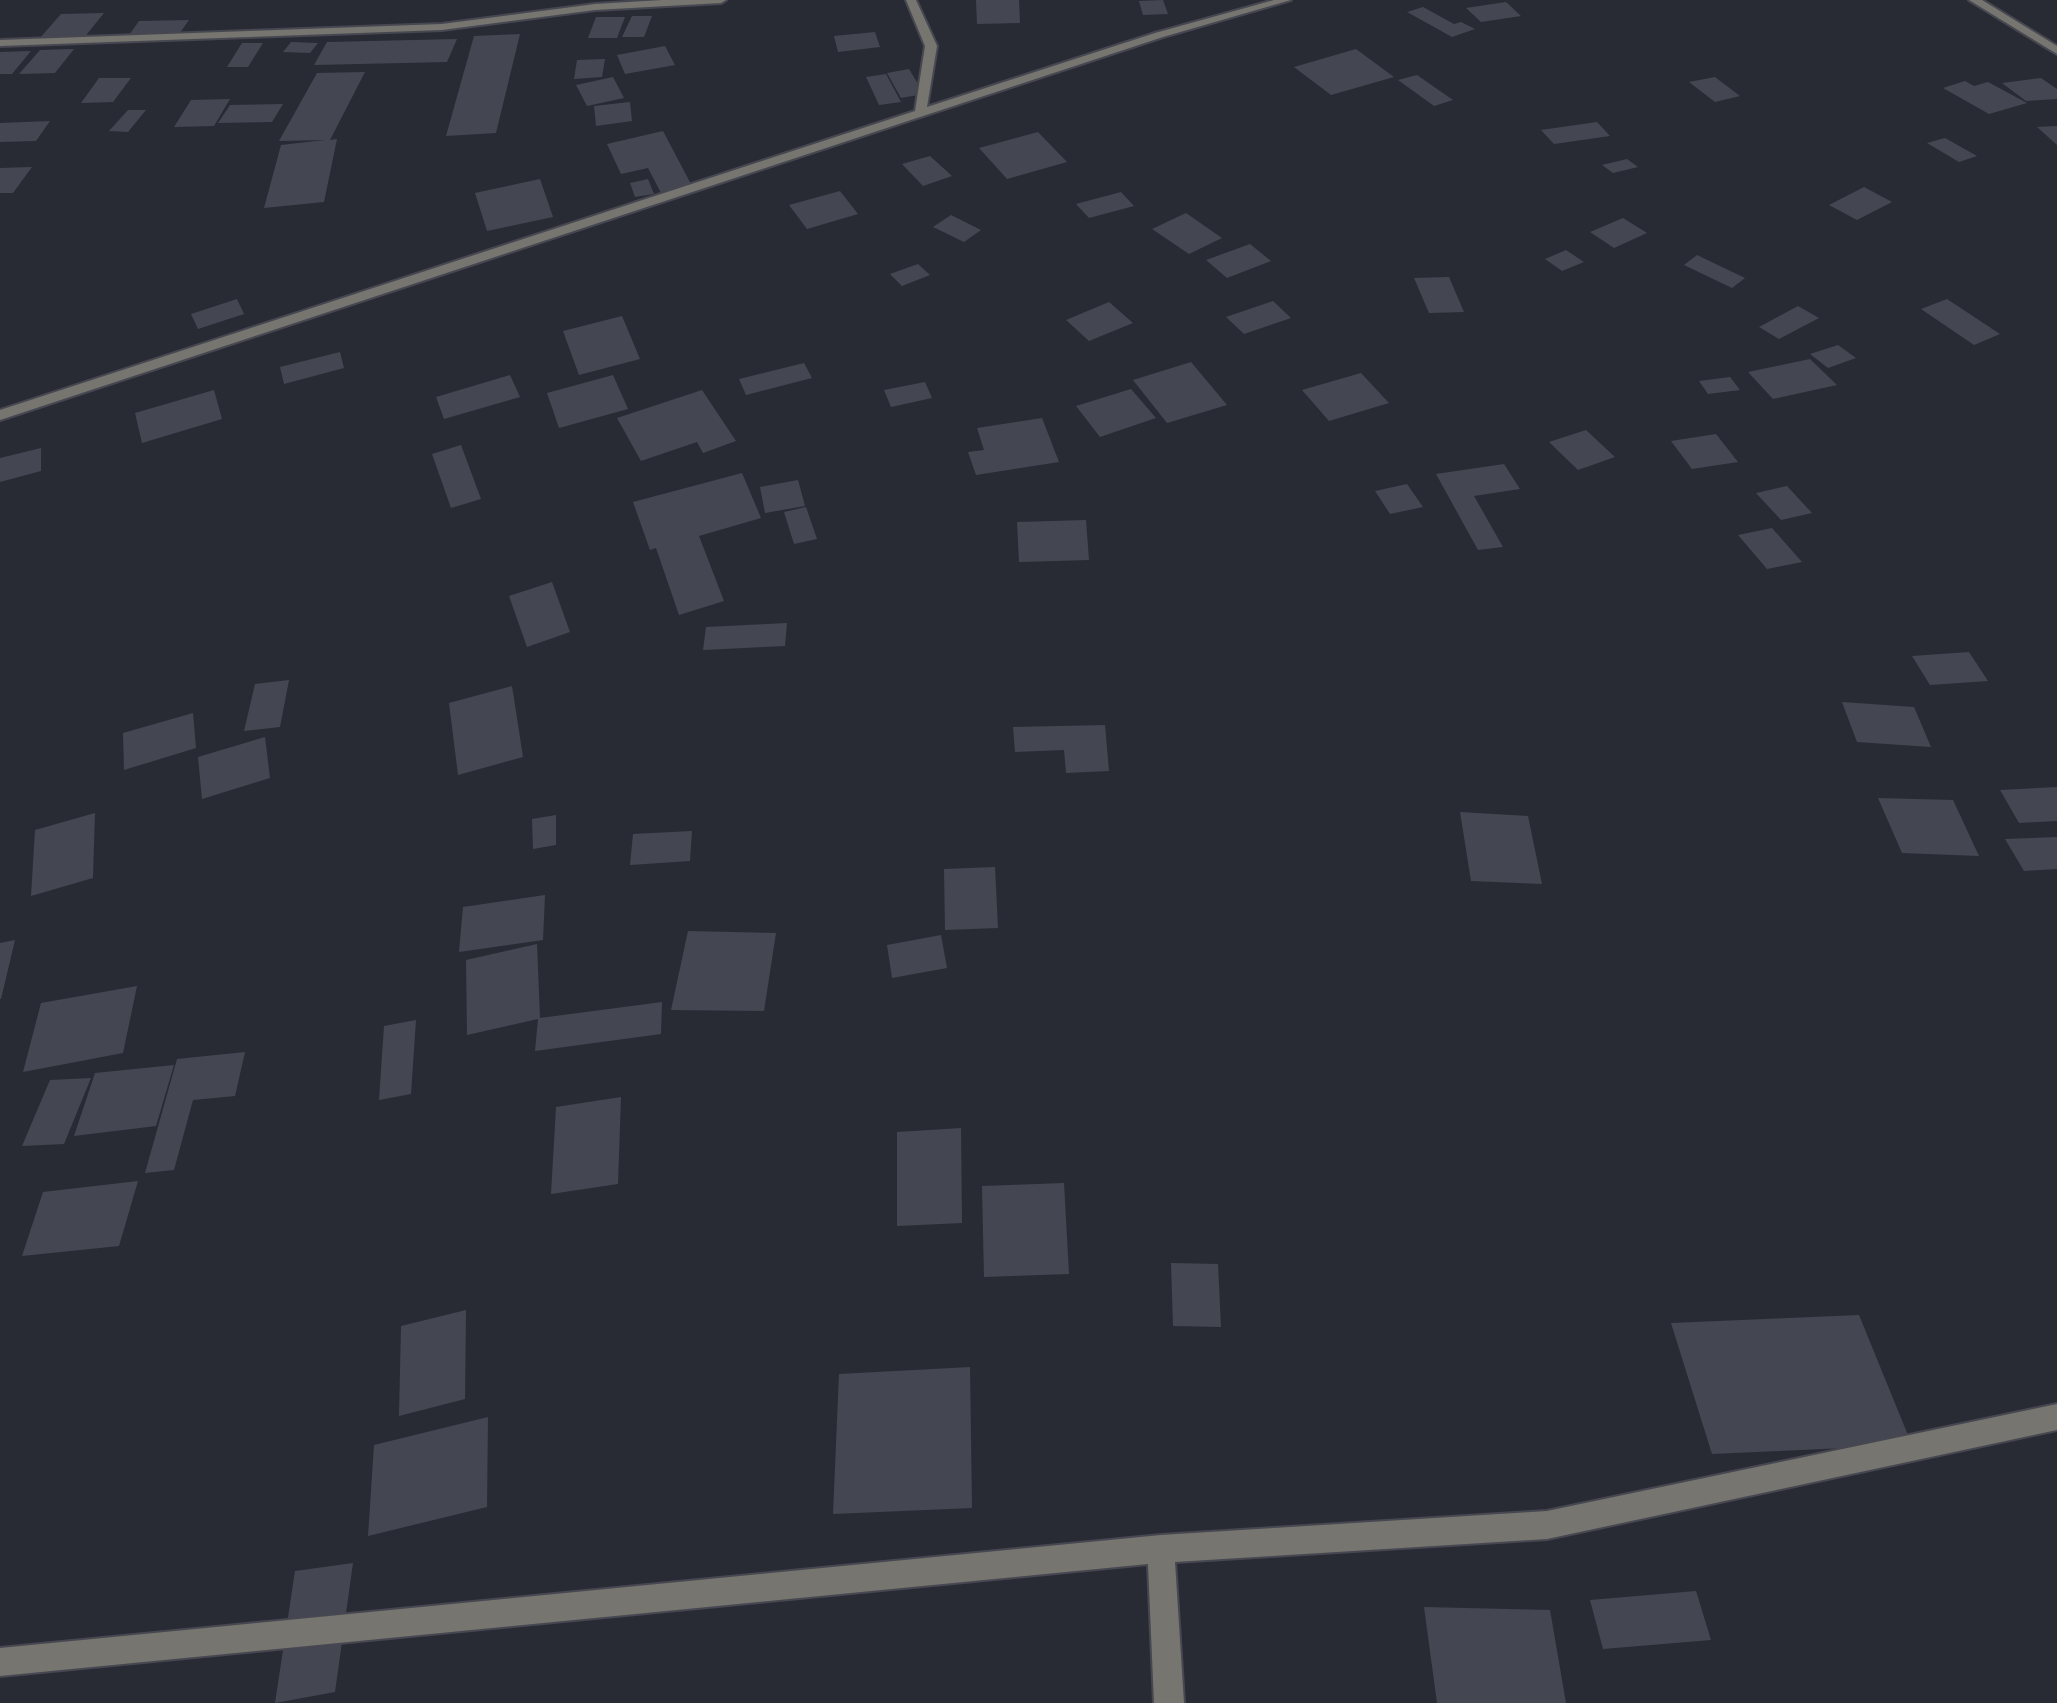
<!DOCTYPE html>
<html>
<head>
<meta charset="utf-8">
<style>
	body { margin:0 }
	canvas { display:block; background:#282a34 }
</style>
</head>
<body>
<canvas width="2057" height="1703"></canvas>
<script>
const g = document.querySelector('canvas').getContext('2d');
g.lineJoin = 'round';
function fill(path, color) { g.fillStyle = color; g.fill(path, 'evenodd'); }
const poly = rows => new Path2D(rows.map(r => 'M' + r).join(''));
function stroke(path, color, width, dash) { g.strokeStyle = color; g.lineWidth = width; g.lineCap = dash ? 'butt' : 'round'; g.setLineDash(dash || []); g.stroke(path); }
const building = poly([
	[976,0,1019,0,1020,23,977,24],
	[1163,0,1168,14,1143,15,1139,1],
	[1506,2,1521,16,1481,22,1466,8],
	[1423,7,1454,24,1461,22,1475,29,1452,37,1407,12],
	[104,13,83,39,39,39,61,14],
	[632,16,652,16,644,37,622,37],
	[596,17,625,17,617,38,588,38],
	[189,20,177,37,127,38,139,21],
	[875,32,880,47,838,52,834,36],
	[520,34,496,133,446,136,474,36],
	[457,39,447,62,314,65,327,42],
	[291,42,318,43,310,53,283,52],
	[242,43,263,43,248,67,227,67],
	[665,46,675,65,625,74,617,55],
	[74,49,55,73,19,74,40,50],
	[1356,49,1394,77,1331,95,1294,67],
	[31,51,12,74,0,74,0,52],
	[605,59,602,77,574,79,577,60],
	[909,69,924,94,901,98,887,73],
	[365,72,330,140,337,139,324,202,264,208,281,145,325,140,279,141,317,73],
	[886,74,901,102,879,105,866,77],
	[1417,75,1453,100,1434,106,1398,80],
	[613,77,624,98,587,106,576,85],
	[1715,77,1740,96,1715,102,1689,82],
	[99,78,131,78,113,102,81,103],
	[2041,78,2057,89,2057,99,2026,101,2002,83],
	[1965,81,1974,86,1988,82,2027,103,1989,114,1943,88],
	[230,99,214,126,174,127,191,100],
	[630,102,632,121,596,126,594,106],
	[283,104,272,122,218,123,230,105],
	[128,110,146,110,128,132,109,131],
	[50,121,36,141,0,142,0,123],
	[1597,122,1610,136,1554,144,1541,130],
	[2057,126,2057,145,2037,127],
	[663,131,692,186,661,193,648,168,621,174,607,144],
	[1038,132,1067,162,1007,179,979,148],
	[1945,138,1977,156,1959,162,1927,143],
	[930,156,952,176,923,186,902,164],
	[1627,159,1638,167,1613,173,1602,165],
	[32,167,13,193,0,193,0,168],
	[540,179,553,217,487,231,475,193],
	[648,179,654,194,635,197,630,183],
	[1864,187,1892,202,1857,220,1829,205],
	[840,191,858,214,807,229,789,205],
	[1121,192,1134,206,1089,218,1076,204],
	[1186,213,1222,238,1189,254,1152,229],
	[951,215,981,230,964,242,933,227],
	[1623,218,1647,233,1614,248,1590,232],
	[1250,244,1271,261,1227,278,1206,260],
	[1566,250,1584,262,1562,271,1545,259],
	[1697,255,1745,278,1732,288,1684,265],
	[918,264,930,275,902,286,890,274],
	[1449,277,1464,312,1429,313,1414,278],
	[237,299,244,314,198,329,191,314],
	[1947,299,2000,334,1974,345,1921,309],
	[1273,301,1291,318,1244,334,1226,317],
	[1109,302,1133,323,1089,341,1066,320],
	[1798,306,1819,318,1779,339,1759,327],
	[622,316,640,359,579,375,563,331],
	[1838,345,1856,358,1828,368,1810,354],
	[340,352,344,368,284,384,280,367],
	[1810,359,1837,385,1773,399,1748,372],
	[1191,362,1227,405,1167,423,1133,380],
	[804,363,812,378,746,395,739,379],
	[1361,373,1389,403,1329,421,1302,390],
	[510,375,520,397,444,419,436,397],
	[613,375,628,409,559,428,547,393],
	[1730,377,1740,390,1708,394,1699,381],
	[925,382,932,398,891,407,884,390],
	[1131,389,1156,418,1100,437,1076,406],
	[214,390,222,419,142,443,135,413],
	[702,390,736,441,703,453,697,442,641,461,617,418],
	[1042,418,1059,462,976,475,968,452,984,450,977,428],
	[1586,430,1615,457,1578,470,1549,442],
	[1716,434,1738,462,1692,469,1671,441],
	[461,445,481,499,451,508,432,454],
	[41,448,41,471,0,482,0,458],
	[1504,464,1520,489,1474,496,1503,547,1478,550,1436,474],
	[742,473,761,518,699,536,724,601,679,615,656,548,650,550,633,502],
	[798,480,805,506,765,513,760,487],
	[1407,484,1423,507,1390,514,1375,491],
	[1787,486,1812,513,1781,520,1756,493],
	[806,507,817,539,794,544,784,512],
	[1086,520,1089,560,1019,562,1017,522],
	[1772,528,1802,562,1767,569,1738,535],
	[552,582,570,632,527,647,509,596],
	[787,623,785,646,703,650,706,627],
	[1969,652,1988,681,1930,685,1912,656],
	[289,680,280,727,244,731,255,684],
	[512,686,523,757,458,775,449,703],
	[1842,702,1914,707,1931,747,1857,742],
	[193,713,196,748,124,770,123,733],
	[1105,725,1109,771,1066,773,1064,750,1015,752,1013,727],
	[265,737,270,778,202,799,198,757],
	[2057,787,2057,821,2019,823,2000,790],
	[1878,798,1953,800,1979,856,1902,853],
	[1460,812,1528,816,1542,884,1471,881],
	[95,813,93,878,31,896,35,830],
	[556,815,556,845,533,849,532,819],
	[692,831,690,861,630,865,633,834],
	[2057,837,2057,869,2024,871,2005,839],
	[995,867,998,928,945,930,944,869],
	[545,895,543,940,459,952,463,907],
	[688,931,776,933,764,1011,671,1010],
	[941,935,947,968,892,978,887,945],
	[15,940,1,999,0,999,0,943],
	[537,944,540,1018,662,1002,661,1034,535,1051,538,1019,467,1035,466,960],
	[137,986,123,1053,23,1072,41,1003],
	[416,1020,411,1094,379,1100,384,1026],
	[245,1052,235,1096,193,1100,174,1170,145,1173,177,1059],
	[174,1065,156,1126,74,1136,95,1073],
	[91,1078,64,1144,22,1146,50,1080],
	[621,1097,618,1184,551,1194,556,1107],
	[961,1128,962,1223,897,1226,897,1132],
	[138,1181,119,1246,22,1256,43,1192],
	[1064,1183,1069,1274,984,1277,982,1186],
	[1171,1263,1218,1264,1221,1327,1173,1326],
	[466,1310,465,1399,399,1416,401,1326],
	[1859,1315,1912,1445,1712,1454,1671,1323],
	[970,1367,972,1508,833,1514,839,1374],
	[488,1417,487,1507,368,1536,374,1445],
	[353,1563,335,1692,275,1703,295,1571],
	[1696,1591,1711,1640,1603,1649,1590,1600],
	[1424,1607,1550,1610,1566,1703,1437,1703]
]);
const minor = poly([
	[662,0,726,0,721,3,595,10,442,30,0,46,0,40,442,24,595,4,662,0],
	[906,0,916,0,937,46,927,107,1155,33,1274,0,1291,0,1163,37,0,420,0,410,915,111,925,46,906,0],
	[1969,0,1982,0,2057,46,2057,54,1969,0],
	[2057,1404,2057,1430,1547,1539,1175,1562,1184,1703,1154,1703,1148,1564,0,1676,0,1648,1161,1535,1547,1511,2057,1404]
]);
fill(building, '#444652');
stroke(minor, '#464751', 4);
fill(minor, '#76756f');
</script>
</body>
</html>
